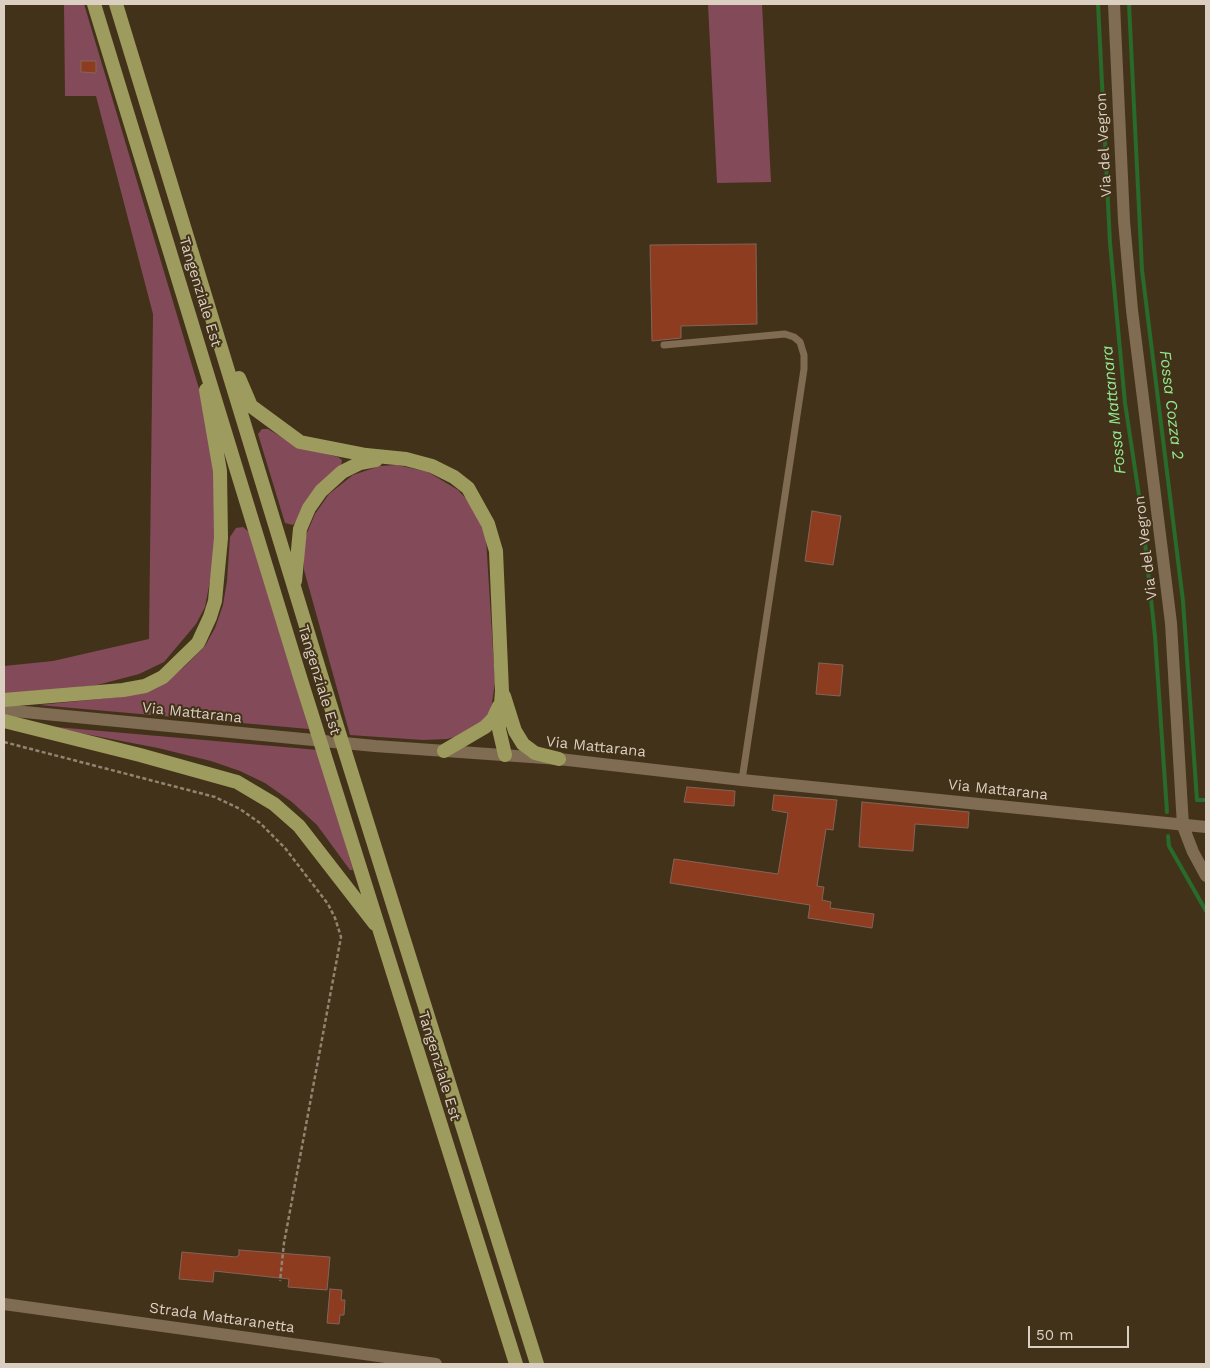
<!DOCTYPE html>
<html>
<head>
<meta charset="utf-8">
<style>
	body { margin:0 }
	#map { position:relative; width:1210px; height:1368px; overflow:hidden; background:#43321a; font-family:"Work Sans",sans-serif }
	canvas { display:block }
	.frame { position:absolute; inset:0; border:5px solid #dacfc1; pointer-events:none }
	.scale { position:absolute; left:1028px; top:1326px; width:101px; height:22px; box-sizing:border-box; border:2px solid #dacfc1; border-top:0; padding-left:6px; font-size:15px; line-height:18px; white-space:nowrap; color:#dacfc1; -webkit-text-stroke:4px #43321a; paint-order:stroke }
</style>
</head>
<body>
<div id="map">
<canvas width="1210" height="1368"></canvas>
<div class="frame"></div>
<div class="scale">50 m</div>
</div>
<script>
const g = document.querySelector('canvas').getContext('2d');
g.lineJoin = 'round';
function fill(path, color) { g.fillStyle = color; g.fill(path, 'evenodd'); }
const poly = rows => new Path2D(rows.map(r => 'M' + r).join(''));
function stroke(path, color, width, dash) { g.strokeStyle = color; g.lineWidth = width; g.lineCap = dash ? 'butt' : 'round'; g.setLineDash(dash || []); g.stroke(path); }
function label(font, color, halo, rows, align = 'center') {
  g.font = font + ' "Work Sans",sans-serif'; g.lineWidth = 4; g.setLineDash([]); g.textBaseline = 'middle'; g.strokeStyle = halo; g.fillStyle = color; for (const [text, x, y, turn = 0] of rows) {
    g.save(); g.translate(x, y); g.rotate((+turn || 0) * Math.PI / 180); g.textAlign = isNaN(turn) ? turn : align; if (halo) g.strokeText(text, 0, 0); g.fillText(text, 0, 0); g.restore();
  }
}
const green = poly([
	[64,4,84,4,214,439,218,492,212,570,205,607,196,624,164,662,139,674,97,685,34,693,4,694,4,666,53,661,149,639,153,314,96,96,65,96],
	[708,4,762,4,771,182,717,183],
	[262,429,268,429,298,447,338,457,342,460,341,467,293,525,285,523,258,434],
	[397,465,428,472,458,490,469,502,480,523,486,539,495,682,491,710,484,720,463,735,447,739,423,740,350,735,304,570,304,540,315,514,329,494,353,475,380,466],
	[243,527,249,532,309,729,39,705,120,697,166,682,184,667,205,646,215,628,223,605,227,581,230,537,236,528],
	[44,726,318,750,353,870,350,870,317,825,292,802,265,783,240,771,211,761,158,748]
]);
const stream = poly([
	[1098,4,1110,243,1125,403,1142,515,1155,636,1167,812],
	[1129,4,1142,270,1183,601,1197,800,1206,800],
	[1168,836,1169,846,1206,911]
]);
const building = poly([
	[81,61,96,61,96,73,81,72,81,61],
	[756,244,757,324,681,326,681,338,652,341,650,245,756,244],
	[812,511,841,516,833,565,805,561,812,511],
	[819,663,843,665,840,696,816,694,819,663],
	[687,787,735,791,734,806,684,802,687,787],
	[774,795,837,800,833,830,826,829,817,886,824,887,822,900,831,902,830,908,874,914,872,928,808,918,810,905,670,883,674,859,778,874,788,813,772,810,774,795],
	[862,802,969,812,968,828,915,824,913,851,859,847,862,802],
	[239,1250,330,1257,327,1290,288,1287,289,1279,214,1271,213,1282,179,1279,182,1252,236,1257,239,1255,239,1250],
	[330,1289,342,1290,341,1300,345,1300,344,1315,340,1315,339,1324,327,1323,330,1289]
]);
const path = poly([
	[4,742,215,797,240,809,260,823,285,848,328,904,335,918,341,937,284,1243,280,1281]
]);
const service = poly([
	[664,345,785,334,794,337,800,342,804,355,804,369,742,780]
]);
const minor = poly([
	[1114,4,1124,221,1132,310,1171,623,1183,826],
	[4,1304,436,1364]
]);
const tertiary = poly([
	[4,710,375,746,559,759,742,780,1206,827],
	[1183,826,1193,852,1206,876]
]);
const trunk = poly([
	[94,4,300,677,516,1364],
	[116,4,320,672,537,1364],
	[239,378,251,406,300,442,366,455,406,459,432,466,454,477,468,488,488,524,496,551,502,691,499,729,505,755],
	[295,581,300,529,309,508,321,491,342,472,360,463,376,460],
	[504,696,515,731,523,744,535,753,559,759],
	[4,700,123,690,145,686,163,677,198,643,210,617,215,601,221,538,220,471,206,390],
	[4,721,140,755,237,782,274,804,299,826,375,924],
	[444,751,485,727,493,719,499,706]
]);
const streetNames = [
	["Via del Vegron",1104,145,-93],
	["Tangenziale Est",200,292,73],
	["Via del Vegron",1146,548,-97],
	["Tangenziale Est",319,680,73],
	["Via Mattarana",192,713,6],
	["Via Mattarana",596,747,6],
	["Via Mattarana",998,790,6],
	["Tangenziale Est",439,1066,73],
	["Strada Mattaranetta",222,1318,8]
];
const waterNames = [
	["Fossa Cozza 2",1171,405,83],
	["Fossa Mattanara",1114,410,-96]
];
fill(green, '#834b59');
stroke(stream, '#286b2a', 4);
fill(building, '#8d3c1f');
stroke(building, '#846459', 1);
stroke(path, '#928471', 2.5, [4, 2.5]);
stroke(service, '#806c52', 7);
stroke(minor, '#806c52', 12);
stroke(tertiary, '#806c52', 12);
stroke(trunk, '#9e9b5e', 14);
label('15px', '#dacfc1', '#43321a', streetNames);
label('italic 16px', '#90e98f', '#43321a', waterNames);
</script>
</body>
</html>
